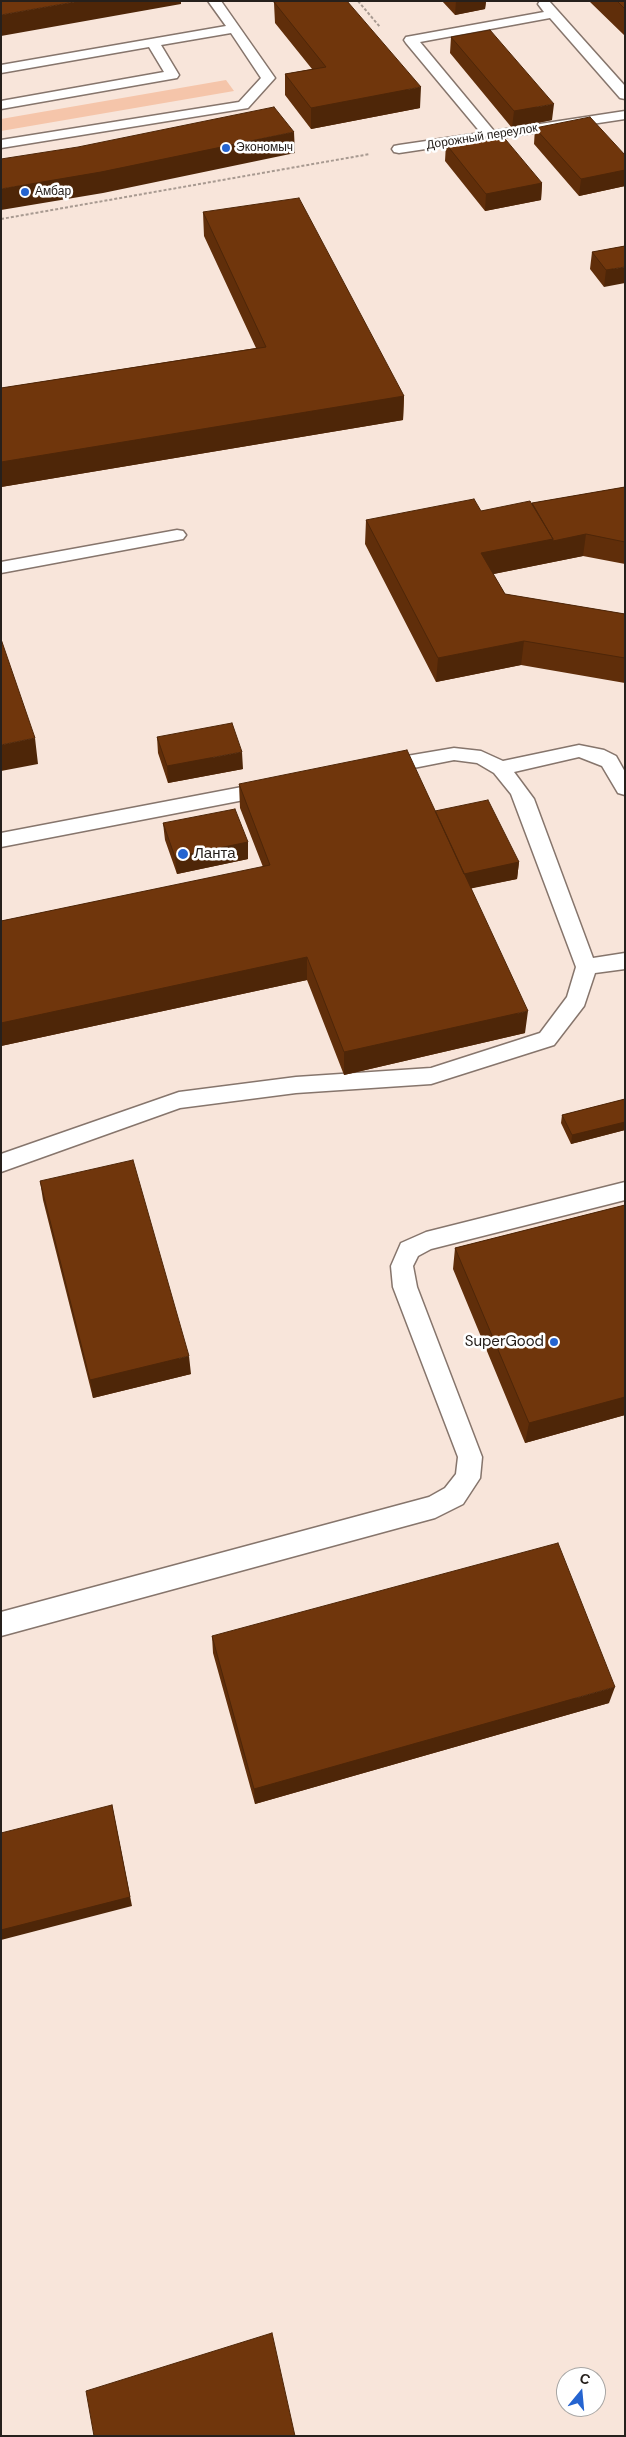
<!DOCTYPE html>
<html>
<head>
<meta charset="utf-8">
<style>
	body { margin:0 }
	#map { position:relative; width:626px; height:2437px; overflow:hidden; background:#f8e5da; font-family:"DM Sans",sans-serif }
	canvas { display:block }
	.frame { position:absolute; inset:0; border:2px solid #26201c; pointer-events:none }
	.north { position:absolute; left:556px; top:2367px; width:50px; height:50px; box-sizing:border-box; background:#fff; border:1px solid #a8a6a4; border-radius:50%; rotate:17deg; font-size:14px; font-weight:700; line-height:20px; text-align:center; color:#26201c }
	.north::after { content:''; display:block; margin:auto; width:18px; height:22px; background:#2564d0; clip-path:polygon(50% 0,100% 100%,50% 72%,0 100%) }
</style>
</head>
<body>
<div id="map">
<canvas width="626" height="2437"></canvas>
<div class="frame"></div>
<div class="north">С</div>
</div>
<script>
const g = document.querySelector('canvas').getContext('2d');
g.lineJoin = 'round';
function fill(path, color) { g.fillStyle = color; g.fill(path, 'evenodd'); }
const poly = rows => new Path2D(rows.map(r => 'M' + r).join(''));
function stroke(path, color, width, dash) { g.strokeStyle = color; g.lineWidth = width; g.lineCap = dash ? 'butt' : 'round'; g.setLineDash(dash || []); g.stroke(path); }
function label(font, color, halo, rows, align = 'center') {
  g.font = font + ' "DM Sans",sans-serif'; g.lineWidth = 5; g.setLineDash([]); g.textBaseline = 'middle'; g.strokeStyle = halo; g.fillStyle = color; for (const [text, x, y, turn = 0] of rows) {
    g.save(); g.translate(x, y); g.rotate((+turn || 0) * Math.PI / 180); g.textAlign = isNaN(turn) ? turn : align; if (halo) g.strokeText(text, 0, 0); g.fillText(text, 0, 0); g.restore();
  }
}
const green = poly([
	[226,80,234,91,1,131,1,119]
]);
const path = poly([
	[358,1,380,27],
	[1,219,370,154]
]);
const service = poly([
	[208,1,221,1,275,78,248,108,1,148,1,140,239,102,261,78,231,33,161,45,179,75,177,78,1,109,1,101,164,72,149,47,1,73,1,65,226,26,208,1],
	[540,1,549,1,625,86,625,99,620,98,550,18,420,42,494,131,625,111,625,119,399,153,394,152,392,149,394,146,399,145,481,133,406,43,404,40,406,37,544,12,538,4,540,1],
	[177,530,183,531,186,535,183,539,1,573,1,562,177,530],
	[579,745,604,750,616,756,625,772,625,795,618,793,602,766,579,757,514,772,534,799,593,958,625,953,625,969,595,973,584,1006,554,1045,431,1084,296,1093,180,1108,1,1172,1,1154,179,1092,296,1077,431,1068,540,1033,567,997,576,967,511,794,494,773,477,763,454,760,383,774,376,772,374,767,376,762,383,760,454,748,481,751,503,761,579,745],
	[268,782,275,784,278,789,275,794,1,847,1,833,268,782],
	[625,1182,625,1200,431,1249,418,1256,413,1266,417,1287,482,1457,480,1478,463,1504,435,1518,1,1636,1,1612,429,1497,445,1488,456,1474,458,1457,393,1287,391,1266,401,1243,426,1232,625,1182]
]);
const wall = poly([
	[273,1,347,1,420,108,311,129,285,95,285,74,312,69,275,23,274,3],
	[442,1,486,1,485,9,455,15],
	[589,1,625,1,625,36],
	[451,37,552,120,512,128,450,53],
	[535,128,625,155,625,186,579,196,534,144],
	[446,144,542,183,541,200,485,211,445,161],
	[203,212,404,396,403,420,1,487,1,388,256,348,204,236],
	[625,246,604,287,590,269,592,252],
	[625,487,625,564,583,556,493,574,505,594,625,614,625,683,521,665,436,682,365,544,366,520,481,511,532,503],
	[157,737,243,769,168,783,158,753],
	[239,784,435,811,519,862,517,879,471,888,525,1033,344,1075,307,980,1,1046,1,921,263,867,240,808],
	[163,823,248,842,248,859,177,874,165,840],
	[625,1099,625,1130,571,1144,561,1123,562,1115],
	[40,1181,191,1374,93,1398,43,1200],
	[625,1205,625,1415,525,1443,453,1269,455,1248],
	[212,1636,609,1703,255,1804,213,1653]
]);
const shadedWall = poly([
	[80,1,181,1,181,4,1,36,1,15],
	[456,1,486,1,485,9,455,15],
	[421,87,420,108,311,129,311,108],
	[554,104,552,120,512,128,514,111],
	[294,132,295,153,103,193,1,210,1,189],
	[625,170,625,186,579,196,581,179],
	[542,183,541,200,485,211,486,194],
	[625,267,625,283,604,287,606,270],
	[404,396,403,420,1,487,1,462],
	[586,534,583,556,479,577,481,553,553,539],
	[524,641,521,665,436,682,438,658],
	[35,738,38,764,1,771,1,745],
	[242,752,243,769,168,783,167,766],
	[248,842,248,859,177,874,175,857],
	[519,862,517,879,459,891,461,874],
	[307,957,307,980,1,1046,1,1023],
	[528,1011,525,1033,344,1075,344,1052],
	[625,1122,625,1130,571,1144,572,1135],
	[189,1356,191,1374,93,1398,90,1380],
	[625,1397,625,1415,525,1443,529,1423],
	[615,1687,609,1703,255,1804,254,1789],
	[112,1805,132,1906,1,1940,1,1930]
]);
const building = poly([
	[1,1,80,1,1,15,1,1],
	[280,1,347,1,421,87,311,108,285,74,326,67,274,2,280,1],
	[617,1,625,1,625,9,617,1],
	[490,30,554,104,514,111,451,37,490,30],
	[274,107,294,132,101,172,1,189,1,159,78,147,274,107],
	[590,117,625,155,625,170,581,179,535,128,590,117],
	[501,134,542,183,486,194,446,144,501,134],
	[299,198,404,396,1,462,1,388,266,347,203,212,299,198],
	[625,246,625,267,606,270,592,252,625,246],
	[625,487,625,542,586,534,553,541,553,539,532,503,625,487],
	[474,499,481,511,530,501,553,539,481,553,505,594,625,614,625,658,524,641,438,658,366,520,474,499],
	[1,639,35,738,1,745,1,639],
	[232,723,242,752,167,766,157,737,232,723],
	[407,750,528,1011,344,1052,307,957,1,1023,1,921,270,865,239,784,407,750],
	[488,800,519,862,464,874,435,811,488,800],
	[235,809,248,842,175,857,163,823,235,809],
	[625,1099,625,1122,572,1135,562,1115,625,1099],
	[133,1160,189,1356,90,1380,40,1181,133,1160],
	[625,1205,625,1397,529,1423,455,1248,625,1205],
	[558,1543,615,1687,254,1789,212,1636,558,1543],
	[112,1805,130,1897,1,1930,1,1833,112,1805],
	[272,2333,295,2436,94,2436,86,2391,272,2333]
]);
const markers = [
	[226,148,5,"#2564d0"],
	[25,192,5,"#2564d0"],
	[183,854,6,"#2564d0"],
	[554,1342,5,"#2564d0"]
];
const farStreetnames = [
	["Дорожный переулок",482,137,-9]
];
const farPoinames = [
	["Экономыч",236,148],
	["Амбар",35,192]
];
const poiNames = [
	["Ланта",194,854],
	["SuperGood",544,1342,"right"]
];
fill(green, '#f5c5aa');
stroke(service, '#86756c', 3);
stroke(path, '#a89a91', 2, [3, 2]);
fill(service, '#fff');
fill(wall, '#602e0a');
fill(shadedWall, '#4e2608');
fill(building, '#70360c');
stroke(building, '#4e2608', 1);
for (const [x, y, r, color] of markers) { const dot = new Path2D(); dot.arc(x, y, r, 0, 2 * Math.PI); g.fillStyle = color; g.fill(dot); stroke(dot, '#fff', 2); }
label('12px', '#26201c', '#fff', farStreetnames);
label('12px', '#26201c', '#fff', farPoinames, 'left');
label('15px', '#26201c', '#fff', poiNames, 'left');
</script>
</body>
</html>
